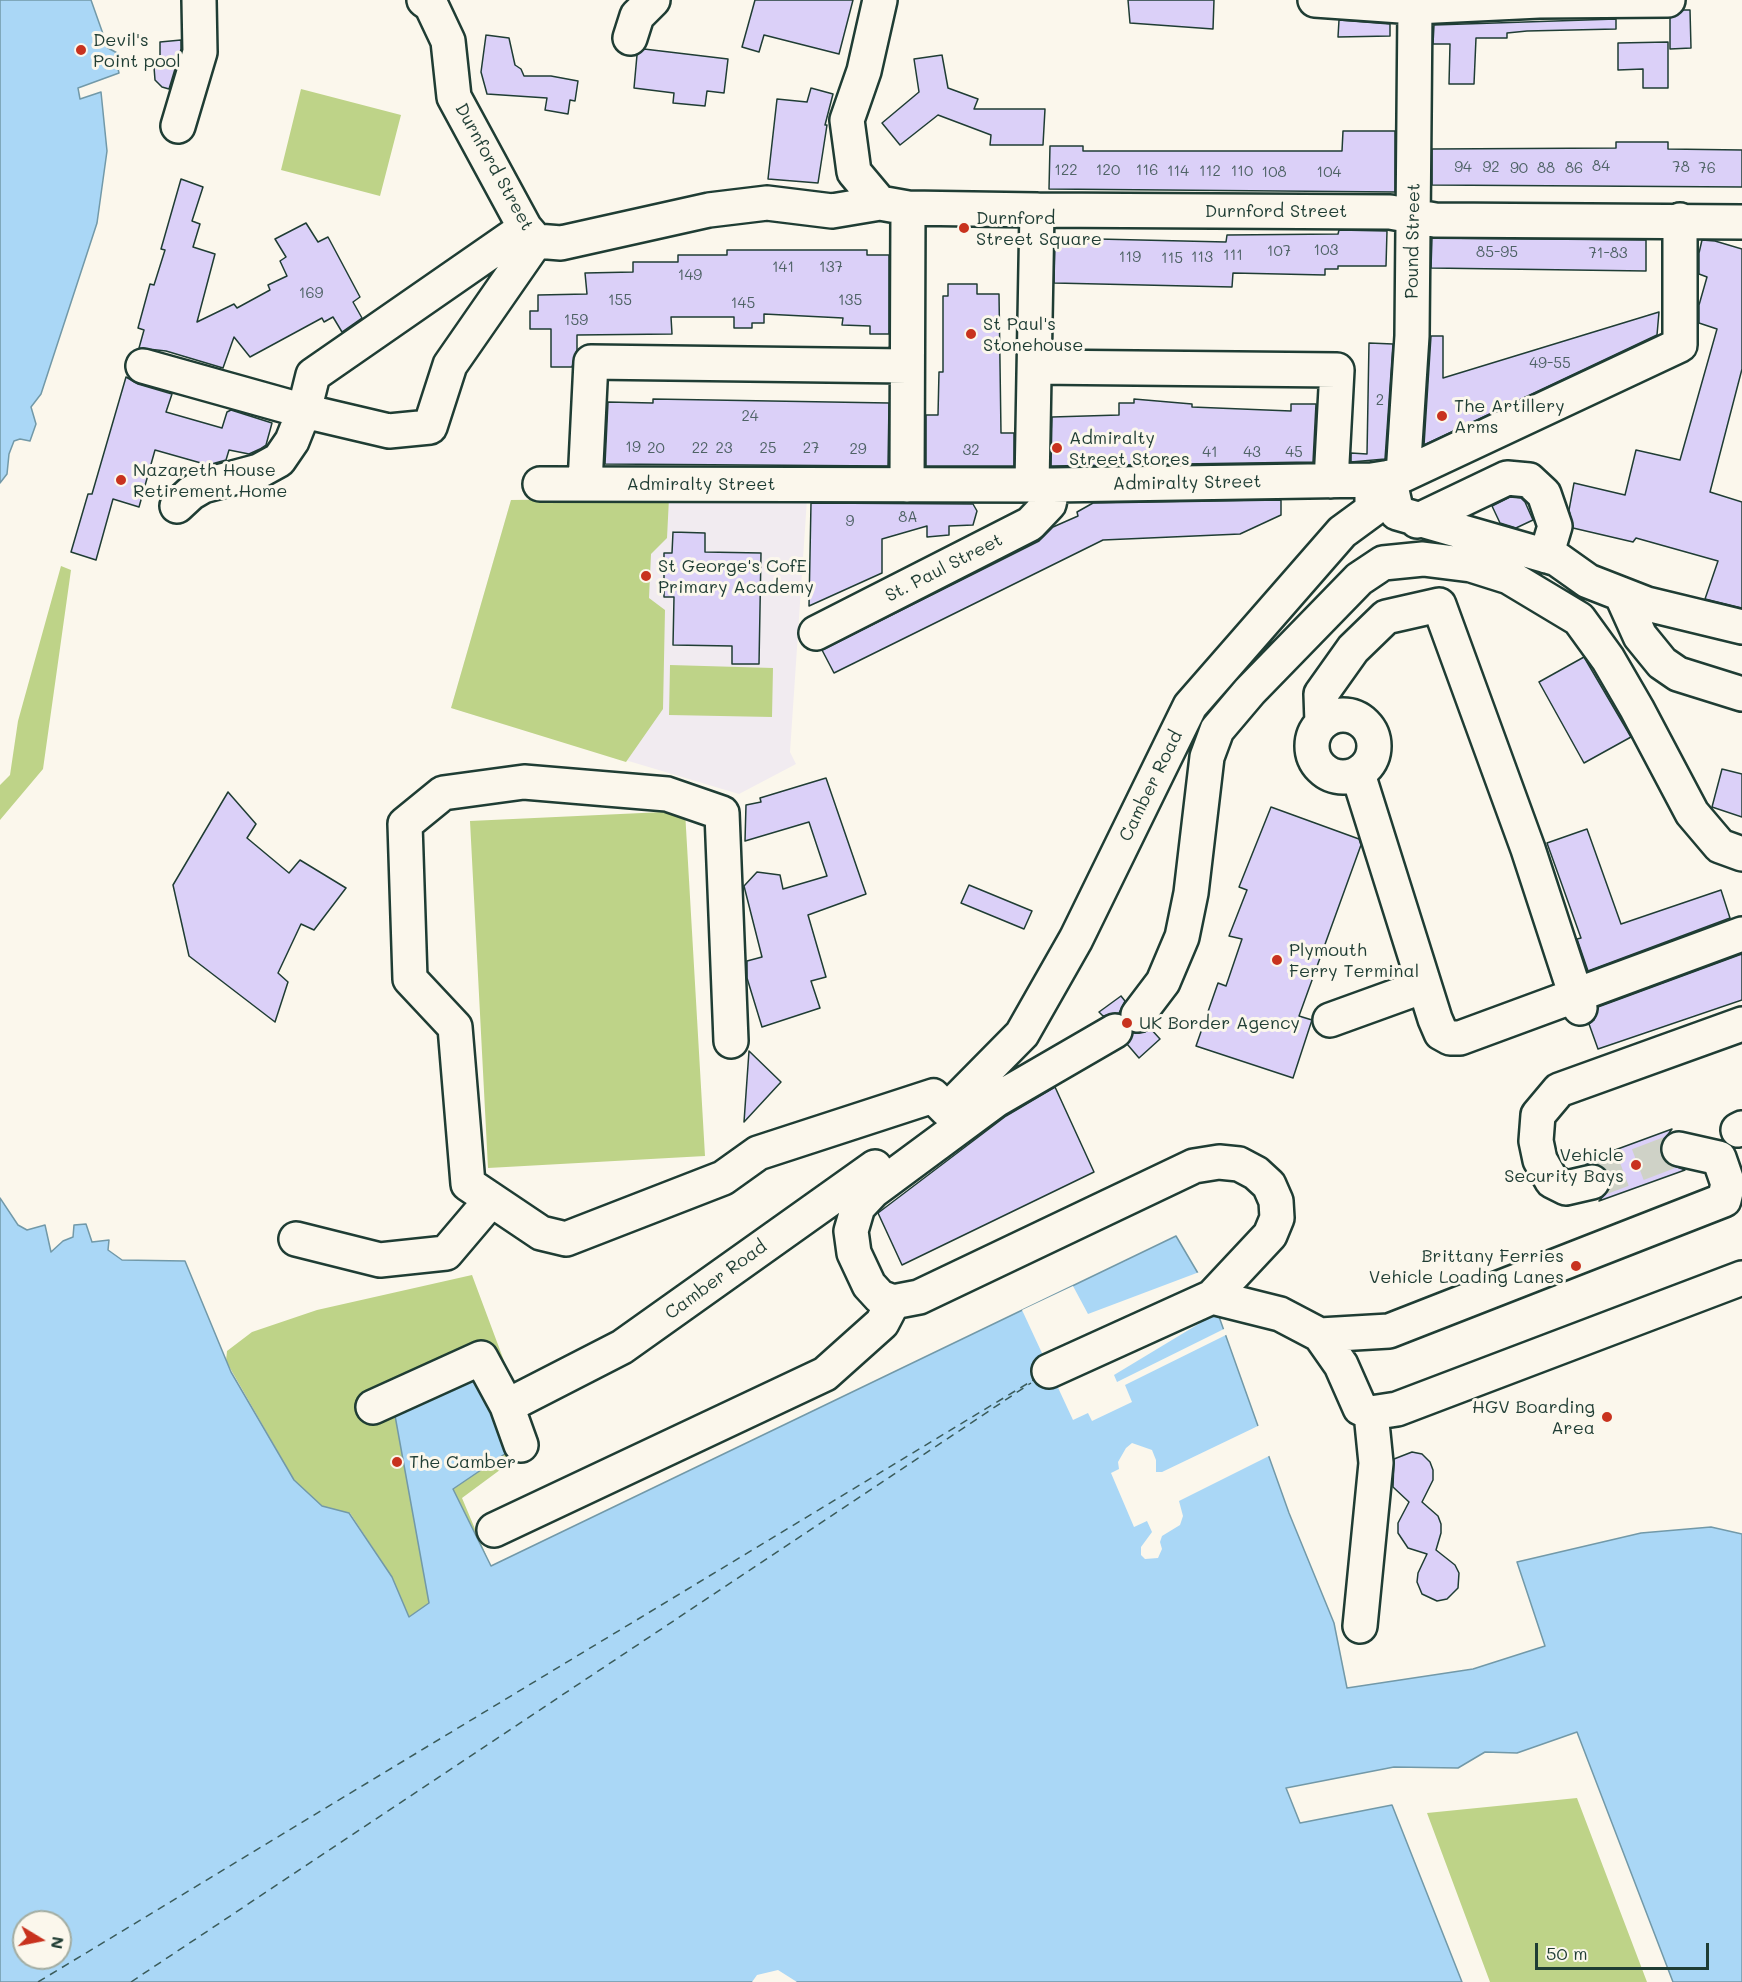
<!DOCTYPE html>
<html>
<head>
<meta charset="utf-8">
<style>
	body { margin:0 }
	#map { position:relative; width:1742px; height:1982px; overflow:hidden; background:#fbf7ec; font-family:Mali,sans-serif }
	canvas { display:block }
	.north { position:absolute; left:12px; top:1910px; width:60px; height:60px; box-sizing:border-box; background:#fbf7ec; border:2px solid #a3ada2; border-radius:50%; rotate:100deg; font-size:16px; font-weight:700; line-height:24px; text-align:center; color:#1f3d34 }
	.north::after { content:''; display:block; margin:auto; width:21px; height:27px; background:#c8321e; clip-path:polygon(50% 0,100% 100%,50% 72%,0 100%) }
	.scale { position:absolute; left:1535px; top:1943px; width:174px; height:27px; box-sizing:border-box; border:3px solid #1f3d34; border-top:0; padding-left:8px; font-size:18px; line-height:21px; white-space:nowrap; color:#1f3d34; -webkit-text-stroke:4px #fbf7ec; paint-order:stroke }
</style>
</head>
<body>
<div id="map">
<canvas width="1742" height="1982"></canvas>
<div class="north">N</div>
<div class="scale">50 m</div>
</div>
<script>
const g = document.querySelector('canvas').getContext('2d');
g.lineJoin = 'round';
function fill(path, color) { g.fillStyle = color; g.fill(path, 'evenodd'); }
const poly = rows => new Path2D(rows.map(r => 'M' + r).join(''));
function stroke(path, color, width, dash) { g.strokeStyle = color; g.lineWidth = width; g.lineCap = dash ? 'butt' : 'round'; g.setLineDash(dash || []); g.stroke(path); }
function label(font, color, halo, rows, align = 'center') {
  g.font = font + ' Mali,sans-serif'; g.lineWidth = 6; g.setLineDash([]); g.textBaseline = 'middle'; g.strokeStyle = halo; g.fillStyle = color; for (const [text, x, y, turn = 0] of rows) {
    g.save(); g.translate(x, y); g.rotate((+turn || 0) * Math.PI / 180); g.textAlign = isNaN(turn) ? turn : align; if (halo) g.strokeText(text, 0, 0); g.fillText(text, 0, 0); g.restore();
  }
}
const built = poly([
	[807,499,790,752,796,764,739,794,451,708,511,500]
]);
const green = poly([
	[301,89,401,115,380,196,281,170],
	[669,498,667,538,651,554,649,598,665,610,663,709,626,762,451,708,511,500],
	[61,566,71,570,43,769,0,820,0,785,10,775,18,721],
	[670,665,773,668,772,717,669,715],
	[685,811,705,1156,488,1168,470,821],
	[472,1275,535,1444,462,1498,491,1567,409,1618,392,1577,350,1513,322,1507,294,1480,226,1361,227,1351,252,1332,317,1310],
	[1577,1798,1647,1982,1490,1982,1427,1813]
]);
const water = poly([
	[0,0,91,0,108,48,119,54,124,67,118,69,119,73,78,88,80,99,101,92,107,151,97,223,41,394,31,407,36,424,30,441,20,439,14,441,9,454,7,474,0,483,0,0],
	[0,1198,18,1225,27,1230,45,1225,51,1252,63,1241,73,1237,74,1225,86,1224,92,1242,109,1240,108,1250,122,1260,185,1261,231,1372,294,1480,322,1506,349,1513,392,1577,409,1617,429,1603,394,1410,475,1374,512,1449,453,1489,491,1566,1176,1236,1212,1297,1289,1513,1334,1623,1347,1688,1473,1669,1545,1646,1517,1562,1641,1533,1711,1527,1742,1534,1742,1982,1673,1982,1577,1732,1517,1753,1485,1752,1458,1768,1394,1767,1286,1788,1300,1823,1392,1805,1462,1982,0,1982,0,1198],
	[24,1922,60,1922,60,1958,24,1958,24,1922]
]);
const pier = poly([
	[1202,1271,1220,1311,1114,1375,1117,1382,1226,1328,1228,1334,1125,1385,1132,1402,1092,1421,1088,1413,1073,1420,1022,1310,1073,1286,1088,1314],
	[1260,1425,1271,1455,1179,1501,1183,1516,1180,1525,1162,1536,1160,1542,1162,1549,1158,1558,1145,1559,1141,1555,1141,1547,1152,1532,1147,1521,1134,1527,1111,1473,1119,1469,1118,1462,1126,1448,1132,1443,1152,1450,1156,1460,1156,1472,1162,1472],
	[778,1970,797,1982,752,1982,757,1975]
]);
const ferry = poly([
	[38,1982,1035,1379],
	[131,1982,1031,1383]
]);
const building = poly([
	[755,0,853,0,839,54,764,35,759,52,742,47,755,0],
	[1128,0,1214,0,1213,29,1130,23,1128,0],
	[1683,10,1690,10,1691,48,1670,49,1670,18,1683,10],
	[1616,19,1616,29,1527,31,1507,33,1507,38,1476,38,1474,84,1449,84,1450,44,1433,44,1434,25,1616,19],
	[1339,20,1390,24,1390,36,1338,37,1339,20],
	[486,35,509,38,515,65,521,69,524,76,551,76,578,81,575,101,570,100,568,114,545,110,547,98,487,94,481,72,486,35],
	[181,40,181,49,169,89,162,87,155,80,154,67,160,59,160,42,181,40],
	[1668,42,1668,88,1643,88,1643,69,1618,70,1618,43,1668,42],
	[644,49,728,59,724,93,707,91,705,106,673,103,674,93,634,88,637,55,644,49],
	[942,55,948,88,978,99,974,109,1045,109,1043,145,990,145,991,135,938,115,900,145,882,123,919,92,914,59,942,55],
	[811,88,833,94,825,125,827,125,818,183,768,179,777,99,807,102,811,88],
	[1343,131,1395,131,1395,192,1049,189,1050,146,1083,146,1083,151,1342,151,1343,131],
	[1616,142,1668,142,1668,149,1742,150,1742,187,1432,185,1432,149,1616,148,1616,142],
	[181,179,203,187,192,221,200,224,193,247,215,254,197,322,234,304,237,308,270,290,268,285,287,276,280,261,286,257,275,239,306,223,318,242,328,237,360,297,353,302,362,318,342,332,333,317,324,322,322,318,250,357,234,337,223,368,166,351,139,348,144,330,138,328,150,284,154,285,165,250,161,249,181,179],
	[1339,230,1387,231,1386,266,1338,266,1338,269,1325,269,1325,275,1233,273,1232,287,1054,283,1055,238,1226,242,1227,235,1338,234,1339,230],
	[1432,238,1646,240,1646,271,1431,268,1432,238],
	[1702,240,1715,241,1742,249,1742,369,1710,492,1742,502,1742,608,1705,599,1718,561,1636,538,1633,542,1573,528,1569,510,1574,483,1625,495,1636,450,1680,460,1717,329,1699,323,1699,305,1707,277,1699,274,1699,253,1702,240],
	[727,250,867,250,867,255,889,255,889,334,870,334,870,326,842,325,843,318,764,314,764,323,752,323,752,328,734,328,734,317,671,317,672,334,577,335,577,350,572,367,551,367,551,329,530,329,530,311,538,311,538,295,587,294,585,273,633,272,633,262,678,262,678,255,727,255,727,250],
	[948,284,977,284,977,294,999,294,1001,433,1014,433,1014,466,926,466,926,415,938,415,939,372,943,372,943,296,948,296,948,284],
	[1659,312,1657,335,1424,445,1431,336,1443,336,1443,378,1659,312],
	[1369,343,1393,344,1385,459,1351,462,1351,453,1367,454,1369,343],
	[126,377,138,384,172,394,166,412,222,428,227,412,231,410,272,423,266,445,260,449,249,454,229,450,226,460,208,465,155,450,139,507,113,499,96,560,71,552,88,494,92,494,126,377],
	[653,399,889,403,888,466,605,464,608,402,653,403,653,399],
	[1134,399,1192,404,1192,407,1291,411,1291,404,1316,404,1313,462,1051,466,1052,417,1119,415,1119,403,1134,403,1134,399],
	[1510,497,1521,498,1525,502,1533,520,1516,528,1500,523,1492,506,1510,497],
	[1281,500,1281,515,1240,534,1103,540,834,673,822,650,1039,541,1053,527,1078,516,1077,512,1093,503,1281,500],
	[811,503,973,504,977,511,973,525,949,526,949,535,927,537,927,526,882,539,882,573,809,606,811,503],
	[673,532,705,533,705,552,761,553,759,664,732,664,732,646,673,645,674,597,664,597,664,553,672,553,673,532],
	[1584,657,1631,737,1584,763,1539,682,1584,657],
	[1722,769,1742,774,1742,817,1712,807,1722,769],
	[826,778,866,894,808,915,826,977,811,981,820,1008,762,1027,747,978,747,961,762,957,744,886,757,872,780,875,783,889,827,876,809,822,745,841,746,805,761,802,760,798,826,778],
	[228,792,256,824,247,838,289,873,300,860,346,888,314,930,301,924,278,973,288,982,275,1022,189,956,173,885,228,792],
	[1271,807,1359,839,1361,845,1299,1016,1312,1020,1293,1078,1196,1046,1218,983,1226,986,1242,939,1229,936,1247,890,1239,887,1271,807],
	[1587,829,1621,924,1721,890,1730,918,1588,971,1577,939,1581,938,1547,843,1587,829],
	[969,885,1032,911,1024,929,961,903,969,885],
	[1742,954,1742,1000,1598,1049,1589,1024,1594,1020,1598,1007,1742,954],
	[1121,996,1125,1001,1119,1013,1103,1016,1099,1012,1121,996],
	[1150,1028,1160,1039,1139,1058,1127,1044,1133,1033,1145,1032,1150,1028],
	[749,1051,781,1082,744,1122,749,1051],
	[1055,1087,1094,1172,902,1265,878,1213,1006,1116,1055,1087],
	[1672,1129,1661,1144,1661,1155,1667,1163,1685,1170,1599,1201,1610,1188,1610,1177,1605,1169,1597,1164,1586,1164,1585,1161,1672,1129],
	[1412,1452,1422,1454,1430,1462,1433,1470,1433,1480,1422,1502,1438,1516,1441,1524,1441,1533,1436,1550,1455,1565,1459,1573,1458,1588,1447,1599,1437,1601,1422,1594,1417,1582,1418,1573,1427,1554,1408,1548,1398,1533,1398,1523,1409,1502,1393,1487,1394,1459,1412,1452]
]);
const minorTunnel = poly([
	[1592,1182,1679,1149]
]);
const minor = poly([
	[424,0,431,5,448,41,454,97,525,228,536,241,561,243,709,210,767,203,832,211,880,203,908,208,1037,210,1390,212,1435,220,1742,222],
	[1315,0,1415,7,1539,1,1668,0],
	[630,38,637,16,653,0],
	[178,126,200,52,199,0],
	[880,203,854,172,847,120,864,71,880,0],
	[525,228,313,375,304,411,389,431,430,427,450,365,536,241],
	[143,366,304,411,292,441,279,460,259,471,203,486,191,493,177,506],
	[1035,367,1337,370,1331,481],
	[1403,475,1412,336,1415,7],
	[1389,477,1397,513,1557,559,1588,581,1647,604,1742,627],
	[540,484,1053,485,1372,480,1403,475,1680,345,1680,220],
	[585,484,591,362,907,366],
	[907,485,908,208],
	[1032,485,1037,210],
	[1417,521,1507,478,1529,480,1544,494,1555,526,1546,556],
	[1621,594,1640,636,1662,663,1678,674,1742,694],
	[816,633,1030,524,1049,504,1053,485],
	'1312 746a31 31 0 1 1 62 0a31 31 0 1 1-62 0Z',
	[1322,723,1321,694,1353,649,1386,617,1439,605,1528,849,1580,1008],
	[1358,774,1435,1019,1441,1033,1450,1038,1460,1038,1742,934],
	[1138,1015,1163,982,1182,937,1191,893,1207,757,1217,730,1250,691,1359,579,1383,563,1423,559,1471,565,1509,577,1579,619,1608,659,1637,709,1692,813,1720,846,1742,854],
	[1330,1020,1424,986],
	[731,1041,722,813,667,794,524,782,443,793,405,824,410,979,455,1027,468,1184,541,1233,566,1239,723,1178,758,1153,933,1096,947,1110,1022,1034,1076,939,1190,706,1342,532,1372,510,1372,480],
	[1738,1130,1742,1128],
	[1592,1182,1566,1188,1552,1181,1540,1160,1536,1141,1538,1115,1559,1090,1742,1024],
	[296,1239,380,1260,446,1253,491,1200],
	[1212,1297,1280,1314,1320,1335,1389,1331,1724,1200,1728,1184,1719,1158,1679,1149],
	[1320,1335,1341,1365,1360,1408,1371,1413,1397,1409,1742,1278],
	[1049,1371,1212,1297,1270,1235,1277,1218,1276,1201,1269,1185,1256,1173,1239,1164,1219,1162,1194,1166,919,1297,893,1302,880,1297,869,1285,854,1253,851,1231,858,1207,873,1191,996,1100,1115,1031],
	[373,1407,481,1358,507,1406],
	[521,1445,507,1406,622,1347,875,1167],
	[494,1530,825,1374,882,1323,893,1302],
	[1360,1626,1376,1463,1371,1413]
]);
const markers = [
	[81,50,6,"#c8321e"],
	[964,228,6,"#c8321e"],
	[971,334,6,"#c8321e"],
	[1442,416,6,"#c8321e"],
	[1057,448,6,"#c8321e"],
	[121,480,6,"#c8321e"],
	[646,576,6,"#c8321e"],
	[1277,960,6,"#c8321e"],
	[1127,1023,6,"#c8321e"],
	[1636,1165,6,"#c8321e"],
	[1576,1266,6,"#c8321e"],
	[1607,1417,6,"#c8321e"],
	[397,1462,6,"#c8321e"]
];
const numberNames = [
	["84",1601,166],
	["94",1463,167],
	["92",1491,167],
	["78",1681,167],
	["90",1519,168],
	["88",1546,168],
	["86",1574,168],
	["76",1707,168],
	["122",1066,170],
	["120",1108,170],
	["116",1147,170],
	["114",1178,171],
	["112",1210,171],
	["110",1242,171],
	["108",1274,172],
	["104",1329,172],
	["103",1326,250],
	["107",1279,251],
	["85-95",1497,252],
	["71-83",1608,253],
	["111",1233,255],
	["119",1130,257],
	["113",1202,257],
	["115",1172,258],
	["141",783,267],
	["137",831,267],
	["149",690,275],
	["169",311,293],
	["155",620,300],
	["135",850,300],
	["145",743,303],
	["159",576,320],
	["49-55",1550,363],
	["2",1380,400],
	["24",750,416],
	["19",633,447],
	["20",656,448],
	["22",700,448],
	["23",724,448],
	["25",768,448],
	["27",811,448],
	["29",858,449],
	["32",971,450],
	["41",1210,452],
	["43",1252,452],
	["45",1294,452],
	["8A",908,517],
	["9",850,521]
];
const poiNames = [
	["Devil's",93,40],
	["Point pool",93,61],
	["Durnford",976,218],
	["Street Square",976,239],
	["St Paul's",983,324],
	["Stonehouse",983,345],
	["The Artillery",1454,406],
	["Arms",1454,427],
	["Admiralty",1069,438],
	["Street Stores",1069,459],
	["Nazareth House",133,470],
	["Retirement Home",133,491],
	["St George's CofE",658,566],
	["Primary Academy",658,587],
	["Plymouth",1289,950],
	["Ferry Terminal",1289,971],
	["UK Border Agency",1139,1023],
	["Vehicle",1624,1155,"right"],
	["Security Bays",1624,1176,"right"],
	["Brittany Ferries",1564,1256,"right"],
	["Vehicle Loading Lanes",1564,1277,"right"],
	["HGV Boarding",1595,1407,"right"],
	["Area",1595,1428,"right"],
	["The Camber",409,1462]
];
const streetNames = [
	["Durnford Street",494,167,61],
	["Durnford Street",1276,211],
	["Pound Street",1413,241,-89],
	["Admiralty Street",1187,483,-1],
	["Admiralty Street",701,484],
	["St. Paul Street",944,568,-27],
	["Camber Road",1151,786,-64],
	["Camber Road",716,1280,-36]
];
fill(built, '#f1ebf0');
fill(green, '#bed388');
fill(water, '#aad7f6');
stroke(water, '#7299a8', 1.5);
fill(pier, '#fbf7ec');
stroke(ferry, '#3b5c5b', 1.5, [8, 6]);
fill(building, '#dbd0f8');
stroke(building, '#1f3d34', 1.5);
stroke(minorTunnel, '#cfd2c7', 33, [33, 16]);
stroke(minor, '#1f3d34', 38);
stroke(minor, '#fbf7ec', 33);
for (const [x, y, r, color] of markers) { const dot = new Path2D(); dot.arc(x, y, r, 0, 2 * Math.PI); g.fillStyle = color; g.fill(dot); stroke(dot, '#fbf7ec', 2); }
label('15px', '#4e6265', null, numberNames);
label('18px', '#1f3d34', '#fbf7ec', poiNames, 'left');
label('18px', '#1f3d34', '#fbf7ec', streetNames);
</script>
</body>
</html>
